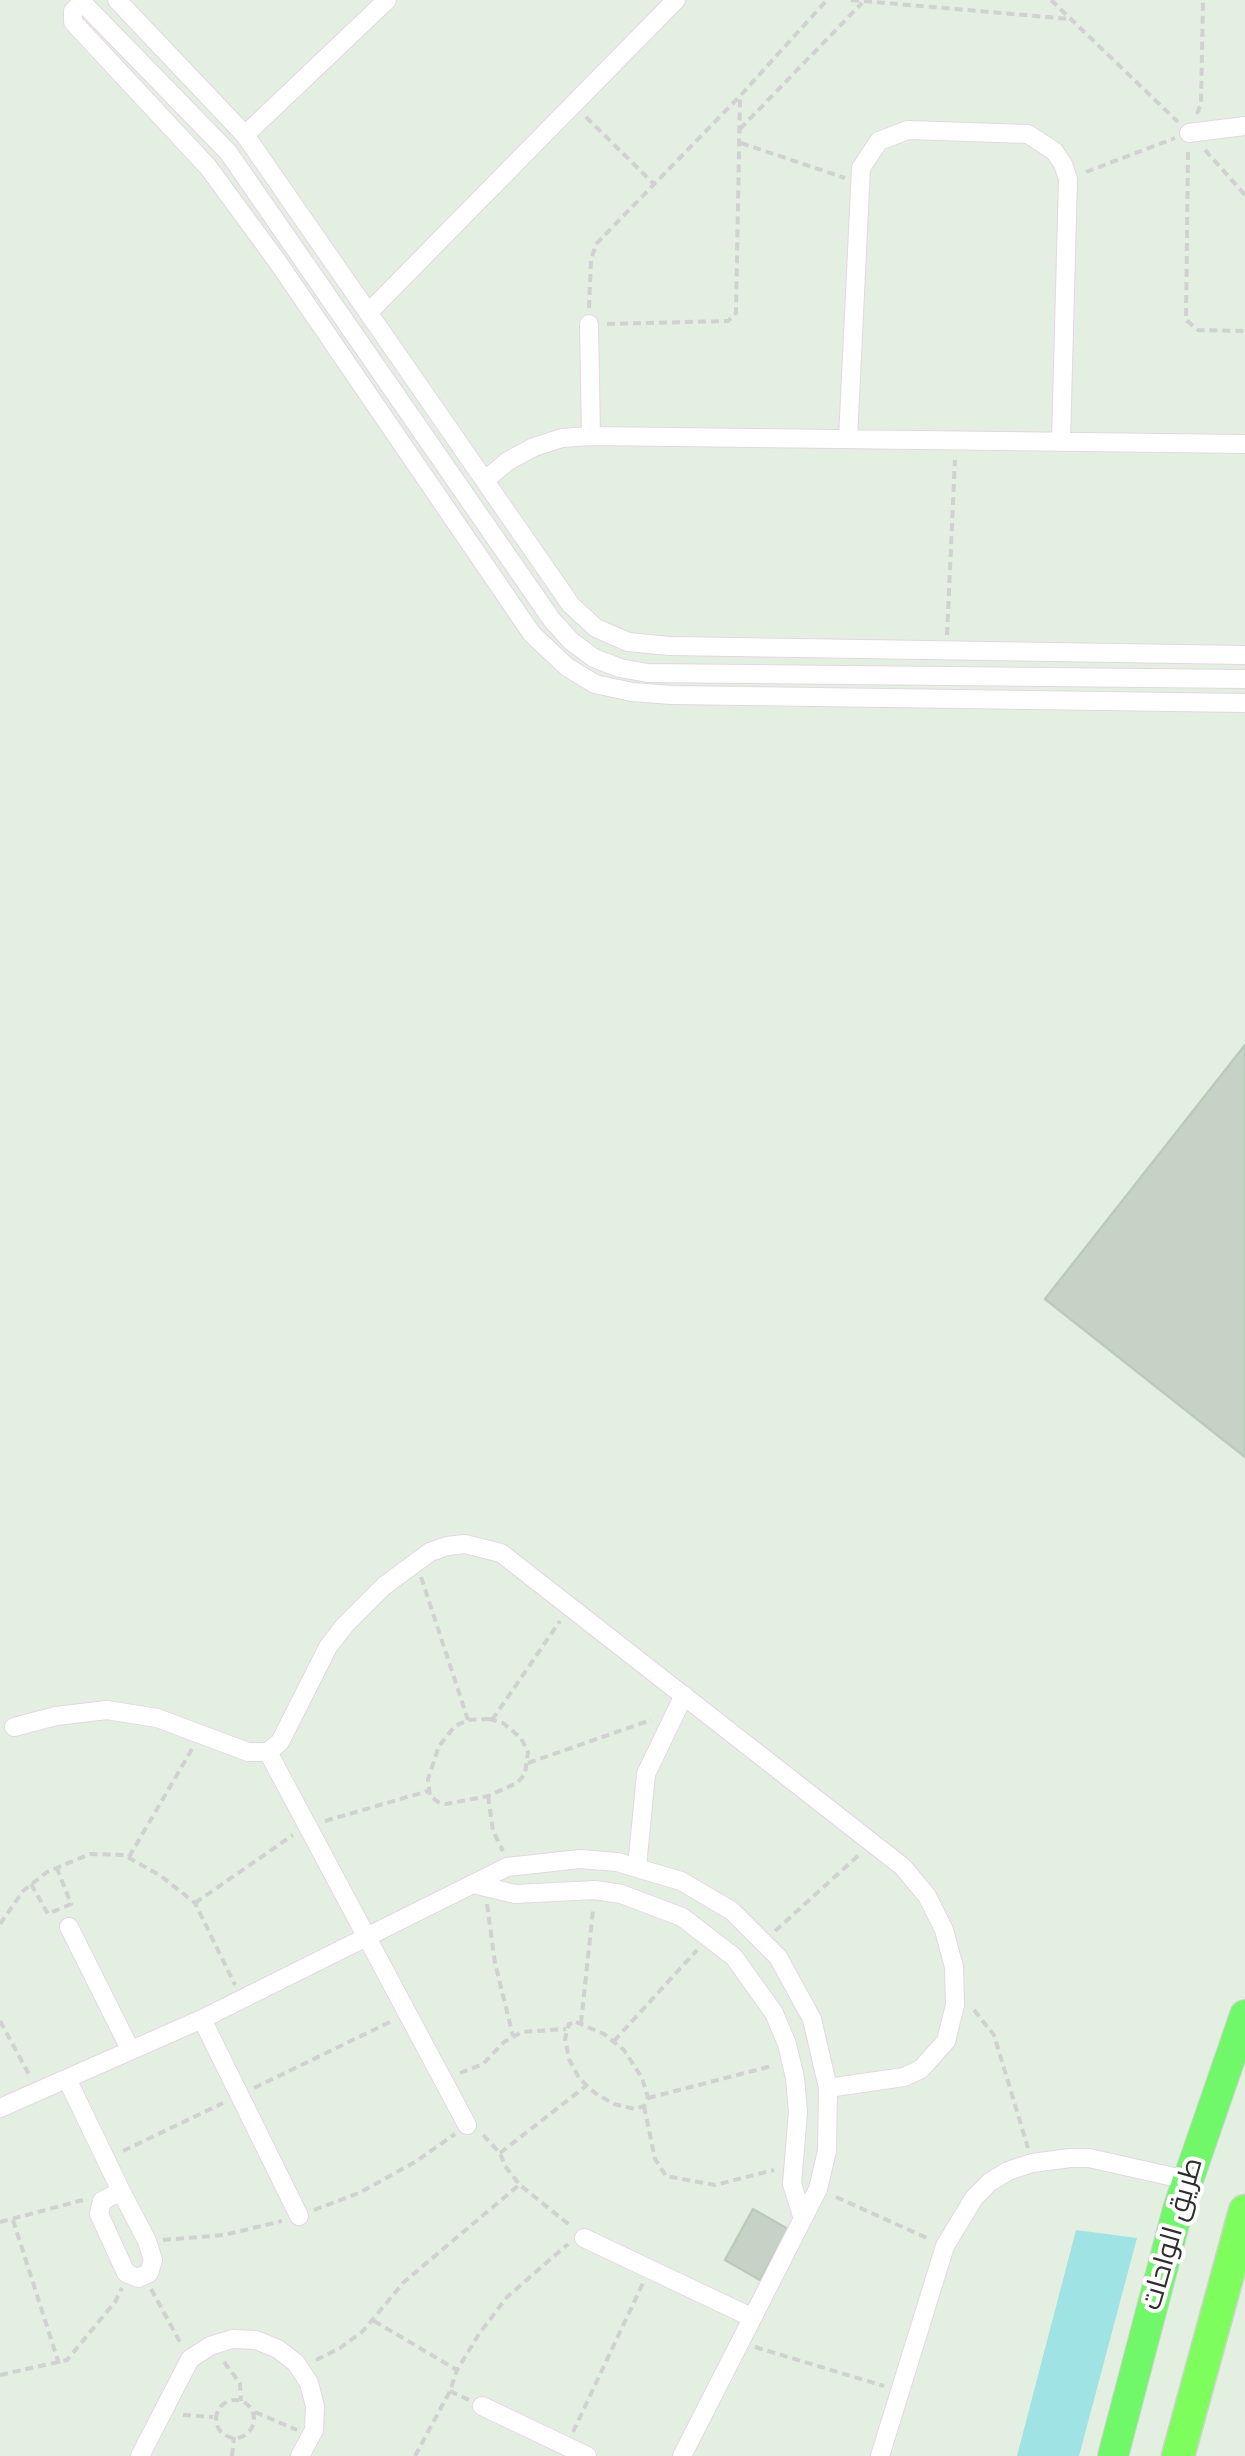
<!DOCTYPE html>
<html>
<head>
<meta charset="utf-8">
<style>
	body { margin:0 }
	canvas { display:block; background:#e2efe1 }
</style>
</head>
<body>
<canvas width="1245" height="2456"></canvas>
<script>
const g = document.querySelector('canvas').getContext('2d');
g.lineJoin = 'round';
function fill(path, color) { g.fillStyle = color; g.fill(path, 'evenodd'); }
const poly = rows => new Path2D(rows.map(r => 'M' + r).join(''));
function stroke(path, color, width, dash) { g.strokeStyle = color; g.lineWidth = width; g.lineCap = dash ? 'butt' : 'round'; g.setLineDash(dash || []); g.stroke(path); }
function label(font, color, halo, rows, align = 'center') {
  g.font = font + ' Helvetica,Cairo,sans-serif'; g.lineWidth = 8; g.setLineDash([]); g.textBaseline = 'middle'; g.strokeStyle = halo; g.fillStyle = color; for (const [text, x, y, turn = 0] of rows) {
    g.save(); g.translate(x, y); g.rotate((+turn || 0) * Math.PI / 180); g.textAlign = isNaN(turn) ? turn : align; if (halo) g.strokeText(text, 0, 0); g.fillText(text, 0, 0); g.restore();
  }
}
const green = poly([
	[1076,2230,1137,2238,1079,2456,1017,2456]
]);
const building = poly([
	[1245,1045,1245,1457,1045,1299,1245,1045],
	[753,2209,788,2229,760,2280,725,2260,753,2209]
]);
const path = poly([
	[851,0,1070,19],
	[1051,0,1178,122],
	[1197,114,1201,104,1203,0],
	[586,117,654,184],
	[740,129,862,3],
	[741,143,845,178],
	[1205,150,1245,195],
	[1188,152,1186,320,1198,330,1245,331],
	[1086,172,1175,138],
	[589,308,591,260,596,244,740,96,827,0],
	[607,324,728,321,736,313,740,96],
	[947,635,955,460],
	[421,1577,468,1720],
	[489,1719,503,1723,521,1738,528,1752,525,1774,517,1783,488,1796,446,1804,438,1802,430,1796,428,1779,439,1746,455,1726,468,1720,489,1719],
	[492,1720,560,1621],
	[528,1763,651,1720],
	[488,1796,493,1831,503,1851],
	[325,1821,428,1791],
	[129,1857,192,1749],
	[31,1884,48,1914,71,1904,57,1868],
	[195,1903,293,1835],
	[487,1904,495,1963,513,2036],
	[0,1924,23,1891,47,1872,90,1854,124,1855,161,1876,195,1903,235,1985],
	[775,1931,860,1854],
	[974,2010,994,2035,1028,2148],
	[0,2021,31,2078],
	[576,2022,604,2034,624,2050,642,2078,648,2098,644,2106,635,2109,614,2104,595,2093,579,2078,569,2059,565,2039,569,2024,576,2022],
	[581,2023,593,1910],
	[614,2041,697,1950],
	[460,2073,483,2064,504,2042,522,2032,566,2029],
	[254,2088,394,2020],
	[648,2098,772,2066],
	[644,2106,655,2159,666,2176,715,2185,774,2170],
	[483,2135,500,2153,505,2166,520,2185,572,2227],
	[123,2151,223,2103],
	[500,2153,586,2086],
	[836,2197,927,2238],
	[314,2210,359,2193,415,2162,455,2134],
	[13,2220,59,2364],
	[0,2222,83,2200],
	[163,2240,224,2235,282,2221],
	[151,2289,180,2342],
	[374,2321,457,2370],
	[755,2347,884,2386],
	[316,2360,340,2348,363,2331,404,2282,519,2185],
	[224,2362,240,2383,241,2401],
	[0,2375,67,2360,115,2302,122,2288],
	[450,2391,469,2400],
	'216 2419a19 19 0 1 1 38 0a19 19 0 1 1-38 0Z',
	[255,2412,297,2430],
	[183,2415,213,2417],
	[573,2432,643,2283],
	[232,2456,234,2437],
	[415,2456,450,2391,457,2370,479,2334,507,2297,568,2244]
]);
const minor = poly([
	[84,0,73,11,73,22,208,167,277,261,532,634,567,667,595,684,632,692,672,695,1245,703],
	[117,0,245,135,571,605,596,628,628,642,670,646,1245,655],
	[82,2,228,152,552,620,571,641,594,658,620,668,648,673,1245,679],
	[1189,133,1245,126],
	[245,135,387,0],
	[369,312,676,0],
	[589,324,591,436],
	[848,439,861,168,879,141,908,130,1028,134,1054,151,1063,164,1068,179,1061,441],
	[485,480,508,461,534,447,562,438,591,436,1245,444],
	[14,1727,56,1716,107,1710,157,1718,248,1752,268,1752,280,1742,328,1647,345,1625,384,1586,430,1552,447,1546,465,1544,501,1553,903,1867,927,1896,944,1930,954,1967,955,2005,946,2041,921,2069,904,2077,828,2088],
	[268,1752,467,2125],
	[637,1867,646,1774,684,1695],
	[477,1885,515,1894,595,1890,621,1894,682,1917,734,1957,774,2013,787,2044,795,2078,798,2112,792,2184,803,2219],
	[69,1927,130,2049],
	[202,2019,299,2216],
	[67,2079,121,2191,102,2201,99,2214,126,2273,138,2278,149,2273,153,2260,147,2241,121,2191],
	[0,2108,202,2019,507,1867,580,1859,617,1862,681,1881,732,1911,778,1957,812,2019,828,2088,827,2151,818,2189,682,2456],
	[584,2238,751,2317],
	[482,2406,587,2456],
	[140,2456,190,2359,210,2346,232,2339,256,2340,278,2349,296,2363,309,2383,315,2406,314,2430,300,2456],
	[880,2456,945,2246,974,2198,990,2182,1008,2171,1032,2163,1070,2158,1089,2158,1187,2180]
]);
const trunk = poly([
	[1113,2456,1178,2209,1245,2015]
]);
const motorway = poly([
	[1178,2456,1245,2211]
]);
const streetNames = [
	["طريق الواحات",1173,2234,-74]
];
fill(green, '#9fe3e4');
fill(building, '#c6d2c6');
stroke(building, '#bacbba', 2.5);
stroke(minor, '#e6d6e3', 20);
stroke(trunk, '#d1d1d1', 32);
stroke(motorway, '#d1d1d1', 35);
stroke(path, '#d1d1d1', 4, [8, 5]);
stroke(minor, '#fff', 18);
stroke(trunk, '#71f86a', 30);
stroke(motorway, '#7efe5d', 32);
label('28px', '#2e2e2e', '#fff', streetNames);
</script>
</body>
</html>
